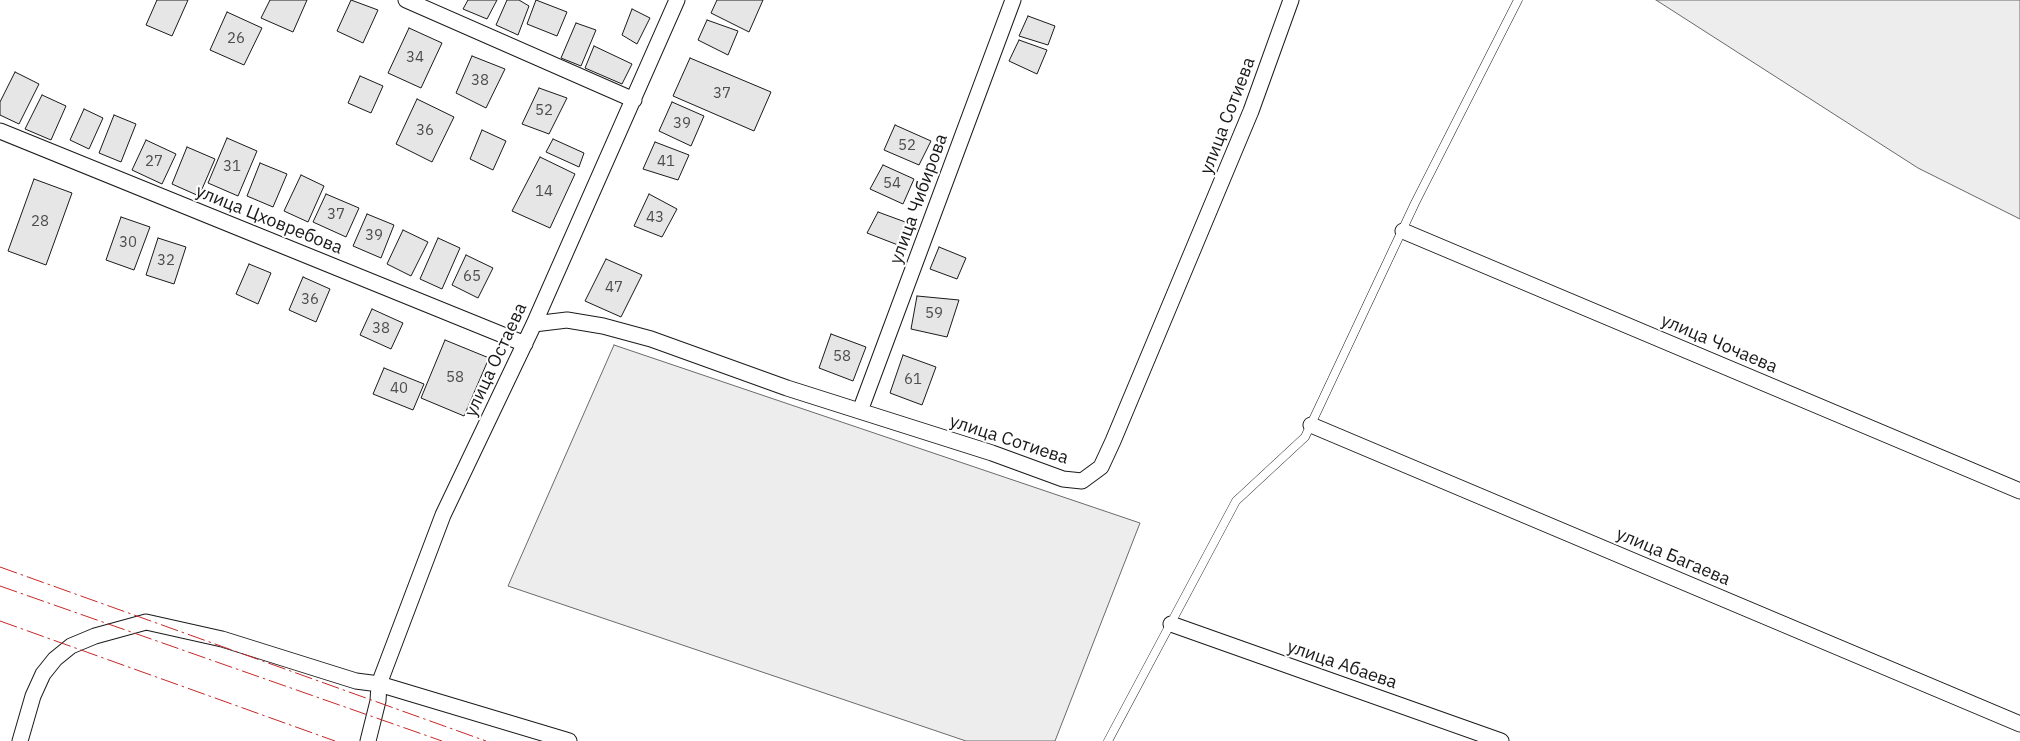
<!DOCTYPE html>
<html>
<head>
<meta charset="utf-8">
<style>
	body { margin:0 }
	canvas { display:block; background:#fff }
</style>
</head>
<body>
<canvas width="2020" height="741"></canvas>
<script>
const g = document.querySelector('canvas').getContext('2d');
g.lineJoin = 'round';
function fill(path, color) { g.fillStyle = color; g.fill(path, 'evenodd'); }
const poly = rows => new Path2D(rows.map(r => 'M' + r).join(''));
function stroke(path, color, width, dash) { g.strokeStyle = color; g.lineWidth = width; g.lineCap = dash ? 'butt' : 'round'; g.setLineDash(dash || []); g.stroke(path); }
function label(font, color, halo, rows, align = 'center') {
  g.font = font + ' "IBM Plex Sans",sans-serif'; g.lineWidth = 4; g.setLineDash([]); g.textBaseline = 'middle'; g.strokeStyle = halo; g.fillStyle = color; for (const [text, x, y, turn = 0] of rows) {
    g.save(); g.translate(x, y); g.rotate((+turn || 0) * Math.PI / 180); g.textAlign = isNaN(turn) ? turn : align; if (halo) g.strokeText(text, 0, 0); g.fillText(text, 0, 0); g.restore();
  }
}
const built = poly([
	[1656,0,2020,0,2020,219,1918,168,1656,0],
	[614,345,1140,523,1055,741,966,741,508,586,614,345]
]);
const building = poly([
	[157,0,188,0,172,36,146,25,157,0],
	[270,0,307,0,293,32,261,18,270,0],
	[351,0,378,10,363,43,337,31,351,0],
	[468,0,497,0,487,19,463,9,468,0],
	[507,0,519,0,529,6,518,35,496,25,507,0],
	[536,0,567,12,557,36,527,24,536,0],
	[717,0,763,0,749,32,711,13,717,0],
	[632,9,650,18,637,44,622,35,632,9],
	[227,12,262,28,244,65,210,50,227,12],
	[1028,16,1055,26,1048,45,1019,36,1028,16],
	[707,20,738,31,728,55,698,40,707,20],
	[576,23,596,30,581,66,561,58,576,23],
	[409,28,442,43,421,88,388,73,409,28],
	[1019,40,1047,50,1037,74,1009,61,1019,40],
	[594,46,632,64,622,84,585,68,594,46],
	[472,56,505,69,486,108,456,93,472,56],
	[690,58,771,92,754,131,673,96,690,58],
	[15,72,39,84,19,124,0,115,0,102,15,72],
	[360,76,383,86,371,113,348,103,360,76],
	[539,88,567,98,549,134,522,124,539,88],
	[42,95,66,106,51,140,25,129,42,95],
	[417,99,454,117,432,162,396,144,417,99],
	[672,102,704,116,691,146,659,131,672,102],
	[84,109,103,118,89,149,70,140,84,109],
	[114,115,136,124,121,162,99,153,114,115],
	[895,125,931,141,919,165,884,150,895,125],
	[482,130,506,141,493,170,470,159,482,130],
	[227,138,257,151,238,196,208,183,227,138],
	[553,139,584,153,579,167,546,152,553,139],
	[146,140,176,154,162,184,132,170,146,140],
	[655,142,689,155,678,180,643,169,655,142],
	[187,147,215,159,199,196,172,184,187,147],
	[540,157,575,174,550,228,512,211,540,157],
	[260,163,287,174,273,207,247,196,260,163],
	[883,165,914,179,903,204,870,189,883,165],
	[301,175,324,186,308,222,284,211,301,175],
	[34,179,72,193,46,265,8,251,34,179],
	[326,194,359,208,346,237,313,222,326,194],
	[649,194,677,209,662,237,634,226,649,194],
	[878,212,908,223,898,245,867,233,878,212],
	[367,214,394,225,381,258,353,246,367,214],
	[121,217,150,227,134,270,106,260,121,217],
	[403,230,428,242,411,276,387,264,403,230],
	[158,238,186,247,174,284,146,275,158,238],
	[438,238,460,248,442,289,420,279,438,238],
	[939,247,966,258,957,279,930,269,939,247],
	[466,255,493,268,478,298,452,285,466,255],
	[606,259,642,275,621,317,585,301,606,259],
	[249,264,271,273,258,304,236,294,249,264],
	[303,277,330,289,316,322,289,310,303,277],
	[917,296,959,300,947,337,911,329,917,296],
	[372,309,403,323,391,349,360,335,372,309],
	[831,334,866,347,853,381,819,368,831,334],
	[445,340,489,358,464,416,421,398,445,340],
	[903,355,936,367,922,405,890,393,903,355],
	[384,368,424,384,413,410,373,394,384,368]
]);
const lane = poly([
	[1108,741,1236,501,1305,437,1415,203,1518,0]
]);
const street = poly([
	[406,0,634,100],
	[0,131,525,344],
	[1403,231,2020,491],
	[534,324,567,320,603,326,651,339,787,388,992,453,1063,479,1082,481,1101,467,1113,441,1251,111,1291,0],
	[860,411,1013,0],
	[1311,425,2020,724],
	[1171,624,1501,741],
	[20,741,33,696,43,674,55,659,71,646,95,636,146,622,222,639,356,681,379,684,569,741],
	[368,741,378,701,379,684,443,515,534,324,677,0]
]);
const power = poly([
	[0,567,486,741],
	[0,586,442,741],
	[0,621,335,741]
]);
const numberNames = [
	["26",236,39],
	["34",415,58],
	["38",480,81],
	["37",722,94],
	["52",544,111],
	["39",682,124],
	["36",425,131],
	["52",907,146],
	["27",154,162],
	["41",666,162],
	["31",232,167],
	["54",892,184],
	["14",544,192],
	["37",336,215],
	["43",655,218],
	["28",40,222],
	["39",374,236],
	["30",128,243],
	["32",166,261],
	["65",472,277],
	["47",614,288],
	["36",310,300],
	["59",934,314],
	["38",381,329],
	["58",842,357],
	["58",455,378],
	["61",913,380],
	["40",399,389]
];
const streetNames = [
	["улица Сотиева",1228,116,-69],
	["улица Чибирова",919,199,-70],
	["улица Цховребова",269,220,22],
	["улица Чочаева",1719,344,23],
	["улица Остаева",496,360,-65],
	["улица Сотиева",1009,440,18],
	["улица Багаева",1673,557,23],
	["улица Абаева",1342,665,19]
];
fill(built, '#ededed');
stroke(built, '#6a6a6a', 1);
fill(building, '#e6e6e6');
stroke(building, '#1a1a1a', 1);
stroke(lane, '#1a1a1a', 9);
stroke(street, '#1a1a1a', 17);
stroke(lane, '#fff', 8);
stroke(street, '#fff', 15);
stroke(power, '#c62828', 1, [18, 4, 2.5, 4]);
label('15px', '#4d4d4d', null, numberNames);
label('18px', '#1a1a1a', '#fff', streetNames);
</script>
</body>
</html>
